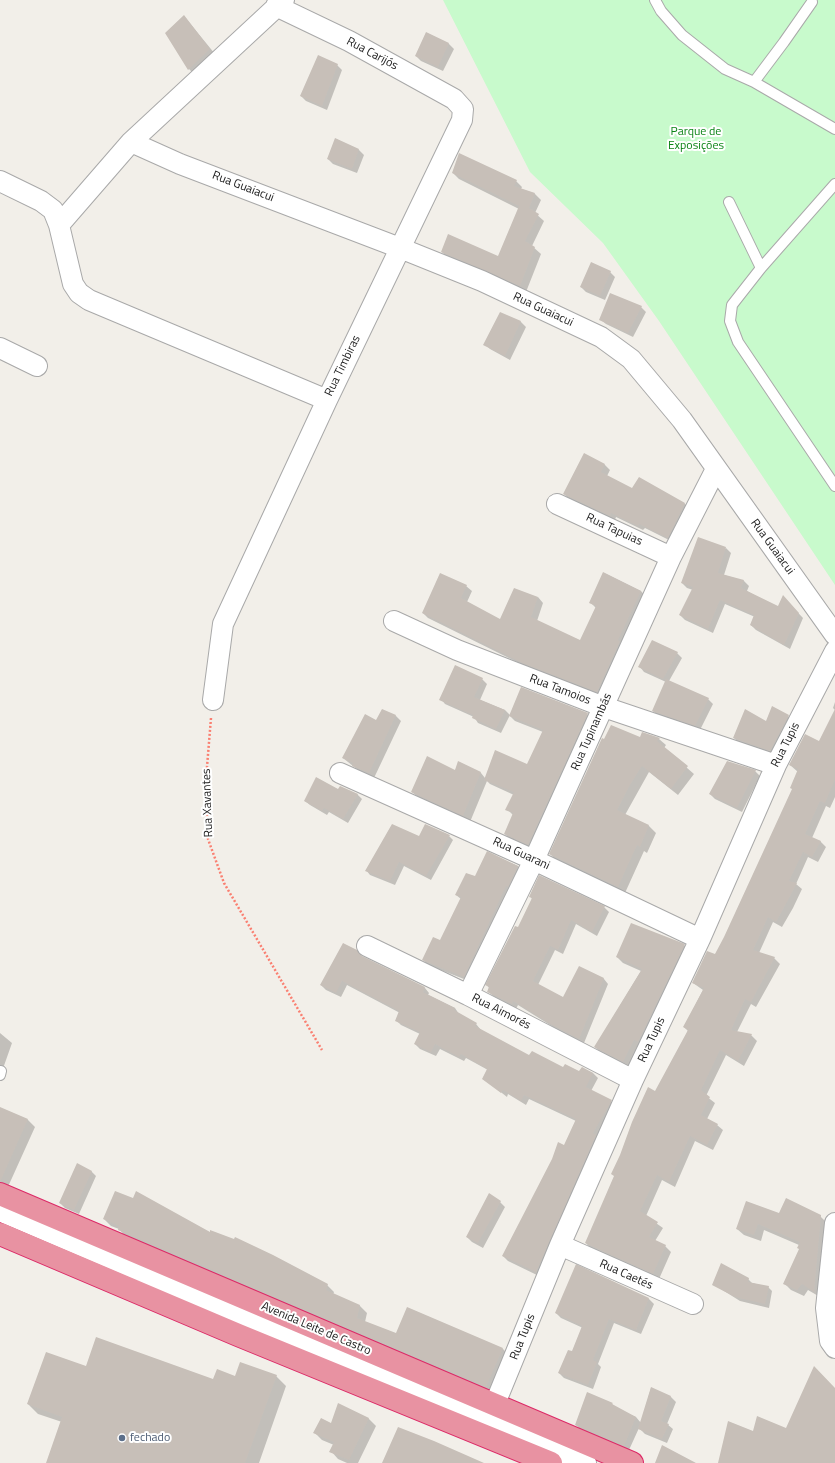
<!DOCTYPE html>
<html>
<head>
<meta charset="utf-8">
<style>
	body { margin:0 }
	canvas { display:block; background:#f2efe9 }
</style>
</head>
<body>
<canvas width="835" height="1463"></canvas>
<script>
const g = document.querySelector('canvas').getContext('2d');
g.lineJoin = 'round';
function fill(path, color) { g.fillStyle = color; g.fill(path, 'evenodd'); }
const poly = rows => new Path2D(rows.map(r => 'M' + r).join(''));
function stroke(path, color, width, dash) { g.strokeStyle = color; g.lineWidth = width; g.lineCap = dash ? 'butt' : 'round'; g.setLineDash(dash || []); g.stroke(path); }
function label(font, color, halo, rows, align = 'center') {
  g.font = font + ' "Titillium Web",sans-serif'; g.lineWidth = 4; g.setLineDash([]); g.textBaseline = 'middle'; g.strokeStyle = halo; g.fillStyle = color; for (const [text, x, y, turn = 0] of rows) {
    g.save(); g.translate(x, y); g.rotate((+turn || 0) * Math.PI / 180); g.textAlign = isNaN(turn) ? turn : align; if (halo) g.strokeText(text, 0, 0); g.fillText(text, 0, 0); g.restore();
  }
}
const park = poly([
	[443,0,835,0,835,585,659,321,603,243,530,172]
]);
const shadow = poly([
	[184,16,215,54,194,74,189,69],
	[427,33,449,44,454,49,443,71,421,61,416,56],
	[337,65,342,70,327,110,306,101,301,96],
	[336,139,359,150,364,155,357,173,333,164,328,159],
	[453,173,516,181,522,187,521,189,535,194,541,200,535,213,544,221,532,246,541,254,526,292,448,258,442,252,499,258,519,209,459,179],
	[610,272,615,277,605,300,586,292,581,287],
	[641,307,646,312,633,337,606,324,601,320],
	[500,314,521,322,526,327,510,360,490,349,485,344],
	[584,455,605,465,610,470,607,476,633,490,639,478,685,504,690,509,673,542,645,528,643,530,616,517,615,520,569,499,564,494],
	[726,548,731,553,724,575,744,581,749,586,747,591,778,608,783,597,803,618,790,649,756,630,751,625,755,617,725,604,713,633,685,620,680,615,693,590,687,588,682,583],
	[604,573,641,591,646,597,603,697,529,668,428,618,423,613,466,586,472,591,467,602,501,621,538,597,543,603,537,621,581,641,596,608,590,602],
	[677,653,682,658,669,681,708,699,713,704,700,730,658,716,653,711,666,682,644,672,640,667],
	[482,679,487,684,480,700,505,710,510,715,501,733,478,723,474,717,445,704,441,699],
	[835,702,835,710,833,708],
	[382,710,396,716,401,721,374,778,358,770,343,758,377,722],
	[835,711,835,797,830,808,826,806,812,838,820,841,826,847,818,862,808,857,796,884,802,889,793,908,782,927,773,922,759,953,774,958,780,964,756,1007,751,1004,737,1032,751,1035,757,1041,744,1066,726,1055,706,1096,715,1103,707,1119,717,1125,723,1130,713,1150,695,1141,675,1187,662,1180,646,1216,663,1228,655,1241,665,1246,671,1252,659,1279,591,1249,586,1243,656,1093,688,1031,684,1027,703,990,693,983,715,955,725,937,793,790,798,772,790,765,819,742],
	[587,714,592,719,533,849,510,839,505,834,513,815,507,809,514,795,490,784,487,781,470,822,419,798,412,792,455,771,459,762,481,773,485,778,528,765,543,732,515,721,510,716],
	[788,716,793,721,775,755,739,743,734,738,766,723],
	[640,738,659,739,666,745,664,748,694,774,678,795,649,772,625,815,649,826,656,833,647,853,644,851,625,893,557,861,550,854],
	[755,771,760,776,742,812,715,799,710,794],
	[338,790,357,794,362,799,348,823,329,812,327,815,310,805,305,801],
	[449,836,453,840,431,880,404,866,395,885,370,875,366,870,419,837],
	[487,853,518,866,523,871,469,981,428,965,423,960,441,941,461,899,456,895,476,878],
	[530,896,604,907,609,912,597,936,576,924,563,954,555,950,538,985,564,998,579,968,604,979,608,984,584,1043,558,1030,518,1005,516,1009,493,996,488,991,489,988,487,985,519,928,532,899],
	[684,945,690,951,629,1067,601,1053,595,1047,641,971,623,963,617,957],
	[363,958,425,988,429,993,428,995,455,1008,459,1014,476,1024,481,1030,529,1056,579,1073,582,1068,593,1073,598,1078,591,1091,611,1101,616,1106,541,1277,508,1261,503,1256,565,1146,576,1121,529,1099,526,1105,508,1094,507,1097,483,1078,488,1070,466,1058,464,1061,440,1049,436,1056,420,1049,415,1044,420,1034,401,1025,396,1020,400,1013,347,985,341,997,326,990,321,985],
	[0,1033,12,1043,0,1077],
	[0,1108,28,1120,35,1127,7,1189,0,1187],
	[91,1171,96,1176,79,1214,65,1208,60,1203],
	[500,1202,505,1207,483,1248,472,1242,467,1237],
	[779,1214,820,1216,827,1223,820,1297,808,1290,804,1296,791,1290,784,1283,800,1250,799,1245,764,1230,761,1241,744,1235,737,1229],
	[104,1219,210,1234,327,1285,334,1292,333,1295,360,1306,367,1313,365,1322,397,1335,408,1308,503,1349,510,1356,493,1394,241,1286,205,1269,204,1271,126,1237,119,1229,111,1226],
	[576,1266,649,1299,654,1304,641,1334,614,1323,598,1364,601,1367,593,1389,564,1378,559,1373,573,1353,583,1328,561,1318,556,1313],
	[748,1279,752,1283,768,1287,772,1291,769,1308,740,1301,713,1284],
	[86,1367,214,1381,236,1377,276,1376,286,1386,259,1463,47,1463,62,1422,38,1414,28,1404],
	[651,1388,671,1397,676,1402,667,1424,673,1429,667,1443,645,1434,639,1428,629,1450,581,1430,576,1425,612,1404,616,1408,636,1417,641,1423],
	[368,1418,376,1426,358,1463,347,1463,338,1459,331,1451,334,1445,322,1440,315,1433,331,1424]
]);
const building = poly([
	[184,15,210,49,188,70,165,33],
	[426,32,449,43,438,67,415,56],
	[318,55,338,64,322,106,300,96],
	[335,138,359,149,352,169,327,159],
	[459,153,517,180,514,186,535,193,529,208,539,214,525,241,535,247,520,286,441,252,448,234,498,256,519,206,452,173],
	[591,262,611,271,600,296,580,287],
	[610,293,642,306,628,333,599,320],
	[500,312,521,321,505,356,483,345],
	[584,453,605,464,601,472,632,488,639,477,685,503,668,538,639,524,638,526,611,513,610,516,563,494],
	[698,537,726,547,718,573,744,580,741,588,778,606,783,595,799,613,784,645,750,625,754,615,720,600,708,629,679,615,693,587,681,583],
	[603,572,641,591,618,640,620,641,597,692,522,663,422,613,440,573,467,585,461,598,500,619,514,588,538,597,531,617,580,640,596,606,589,603],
	[652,640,678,652,663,679,638,667],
	[455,665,483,678,474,697,505,710,496,729,472,718,473,715,439,700],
	[666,679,709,698,695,726,652,711],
	[521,687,588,713,528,845,504,834,513,813,505,810,514,792,484,780,495,750,527,764,543,730,509,716],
	[772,706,789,715,770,751,733,738,745,709,766,721],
	[382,709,396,715,369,773,352,766,353,763,342,758,365,714,376,720],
	[835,709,835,779,825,803,820,801,805,834,821,841,812,857,803,852,789,881,797,883,787,902,776,922,768,917,753,950,775,957,751,1002,745,999,731,1030,752,1034,738,1061,720,1050,701,1090,710,1097,701,1115,718,1124,707,1145,690,1136,669,1182,657,1175,640,1211,658,1222,649,1237,666,1245,653,1274,585,1243,614,1176,611,1174,620,1155,632,1122,648,1087,655,1091,688,1030,683,1027,704,988,692,983,707,951,715,954,724,937,792,789,790,788,798,769,789,765,805,734,819,741],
	[611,725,640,737,642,732,660,738,657,741,688,766,671,789,642,766,630,785,617,810,649,825,640,847,637,845,618,887,549,854,602,738,604,739],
	[427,756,455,770,458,761,481,772,463,816,411,792],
	[727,761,756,770,737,808,709,794],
	[316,777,338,789,340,786,358,794,343,819,324,808,322,811,304,801],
	[392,824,419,836,425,824,450,835,426,876,399,862,390,881,365,871],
	[487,851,518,866,508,887,506,886,464,977,422,960,433,937,440,940,461,897,455,895,466,873,475,876],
	[539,875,605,906,592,932,571,920,558,950,550,946,533,981,563,997,579,966,604,978,579,1039,552,1025,513,1001,512,1004,487,992,489,987,485,985,515,926,518,927,532,898,529,897],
	[631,923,685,944,638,1042,634,1040,623,1062,594,1047,642,969,616,957],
	[343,943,357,950,362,956,425,987,423,992,455,1008,454,1010,477,1023,475,1026,529,1055,532,1051,563,1067,565,1064,579,1071,582,1067,593,1073,586,1087,612,1100,593,1133,596,1135,536,1272,502,1256,552,1159,558,1142,564,1145,576,1119,524,1095,521,1101,503,1090,501,1093,482,1079,487,1069,461,1054,459,1057,435,1044,431,1052,414,1044,420,1032,395,1021,399,1011,342,981,336,993,320,985],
	[0,1107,28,1119,0,1182],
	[77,1163,92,1171,74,1210,59,1203],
	[115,1191,133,1198,136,1191,210,1232,210,1230,234,1239,235,1237,273,1255,328,1284,326,1290,360,1305,357,1318,396,1333,407,1307,503,1348,486,1387,233,1280,198,1263,197,1264,118,1230,119,1226,103,1219],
	[489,1193,501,1201,478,1243,466,1237],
	[786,1198,821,1215,814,1292,802,1284,797,1290,783,1284,799,1249,797,1248,800,1242,758,1224,754,1235,736,1229,746,1201,779,1213],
	[721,1263,749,1278,748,1282,769,1286,765,1304,735,1297,712,1285],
	[576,1264,649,1298,636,1330,609,1319,593,1360,597,1362,588,1385,558,1373,568,1350,572,1351,582,1326,555,1313],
	[96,1337,213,1379,217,1369,235,1376,240,1362,277,1375,245,1463,46,1463,62,1417,27,1404,46,1352,86,1366],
	[814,1366,835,1388,835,1463,718,1463,728,1421,753,1431,757,1416,786,1428],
	[651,1387,671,1396,661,1421,669,1424,662,1439,638,1429],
	[587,1392,613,1403,612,1404,636,1417,624,1446,575,1425],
	[338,1403,369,1418,349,1460,329,1452,334,1442,313,1433,321,1418,331,1423],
	[398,1427,434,1441,484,1463,382,1463],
	[662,1445,696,1463,655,1463]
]);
const path = poly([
	[211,718,206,779,208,839,224,883,322,1050]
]);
const lane = poly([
	[655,0,661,11,682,35,725,69,754,82],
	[812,2,784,42,754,82,835,129],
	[835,184,761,268,732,305,730,321,738,342,835,486],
	[729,202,761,268],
	[0,1075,1,1071]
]);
const street = poly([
	[131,142,180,164,400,248,482,281,601,337,631,359,682,420,835,635],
	[0,181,41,201,53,210,59,225,73,284,79,293,89,300,327,400],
	[59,225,131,142,284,0],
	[0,348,37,366],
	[557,504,671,557],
	[394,621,457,650,604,707,776,765],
	[213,700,223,624,327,400,462,120,463,109,454,99,349,41,276,6],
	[340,773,534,860,700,939],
	[367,946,468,995,633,1080],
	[468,995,534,860,671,557,716,469],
	[0,1211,586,1463],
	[835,1223,826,1308,830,1341,835,1348],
	[560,1245,693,1304],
	[489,1437,494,1425,494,1406,560,1245,633,1080,700,939,776,765,835,651]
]);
const highway = poly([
	[0,1194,632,1463],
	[0,1234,238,1335,551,1463]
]);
const markers = [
	[122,1438,4,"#5c6f8a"]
];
const streetNames = [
	["Rua Carijós",372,54,28],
	["Rua Guaiacui",243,187,21],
	["Rua Guaiacui",543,310,25],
	["Rua Timbiras",343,366,-64],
	["Rua Tapuias",614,530,25],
	["Rua Guaiacui",772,547,54],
	["Rua Tamoios",560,690,21],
	["Rua Tupinambás",592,732,-66],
	["Rua Tupis",786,745,-63],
	["Rua Xavantes",208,803,-92],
	["Rua Guarani",521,854,25],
	["Rua Aimorés",501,1012,27],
	["Rua Tupis",652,1040,-65],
	["Rua Caetés",626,1275,24],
	["Avenida Leite de Castro",316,1329,23],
	["Rua Tupis",523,1337,-68]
];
const parkNames = [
	["Parque de",696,132],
	["Exposições",696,146]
];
const serviceNames = [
	["fechado",130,1438]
];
fill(park, '#c8facc');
fill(shadow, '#0003');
fill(building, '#c7bfb8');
stroke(lane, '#a9a9a9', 12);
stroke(street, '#a9a9a9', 22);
stroke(highway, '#dc2a67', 24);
stroke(path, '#fa8072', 2.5, [2, 2]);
stroke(lane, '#fff', 10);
stroke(street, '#fff', 20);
stroke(highway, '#e892a2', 22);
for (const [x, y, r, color] of markers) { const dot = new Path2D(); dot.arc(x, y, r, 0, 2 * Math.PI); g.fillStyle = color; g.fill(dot); stroke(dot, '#fff', 1.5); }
label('12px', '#222', '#fff', streetNames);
label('12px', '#0c8416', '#fff', parkNames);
label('12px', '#4e5e75', '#fff', serviceNames, 'left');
</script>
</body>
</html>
